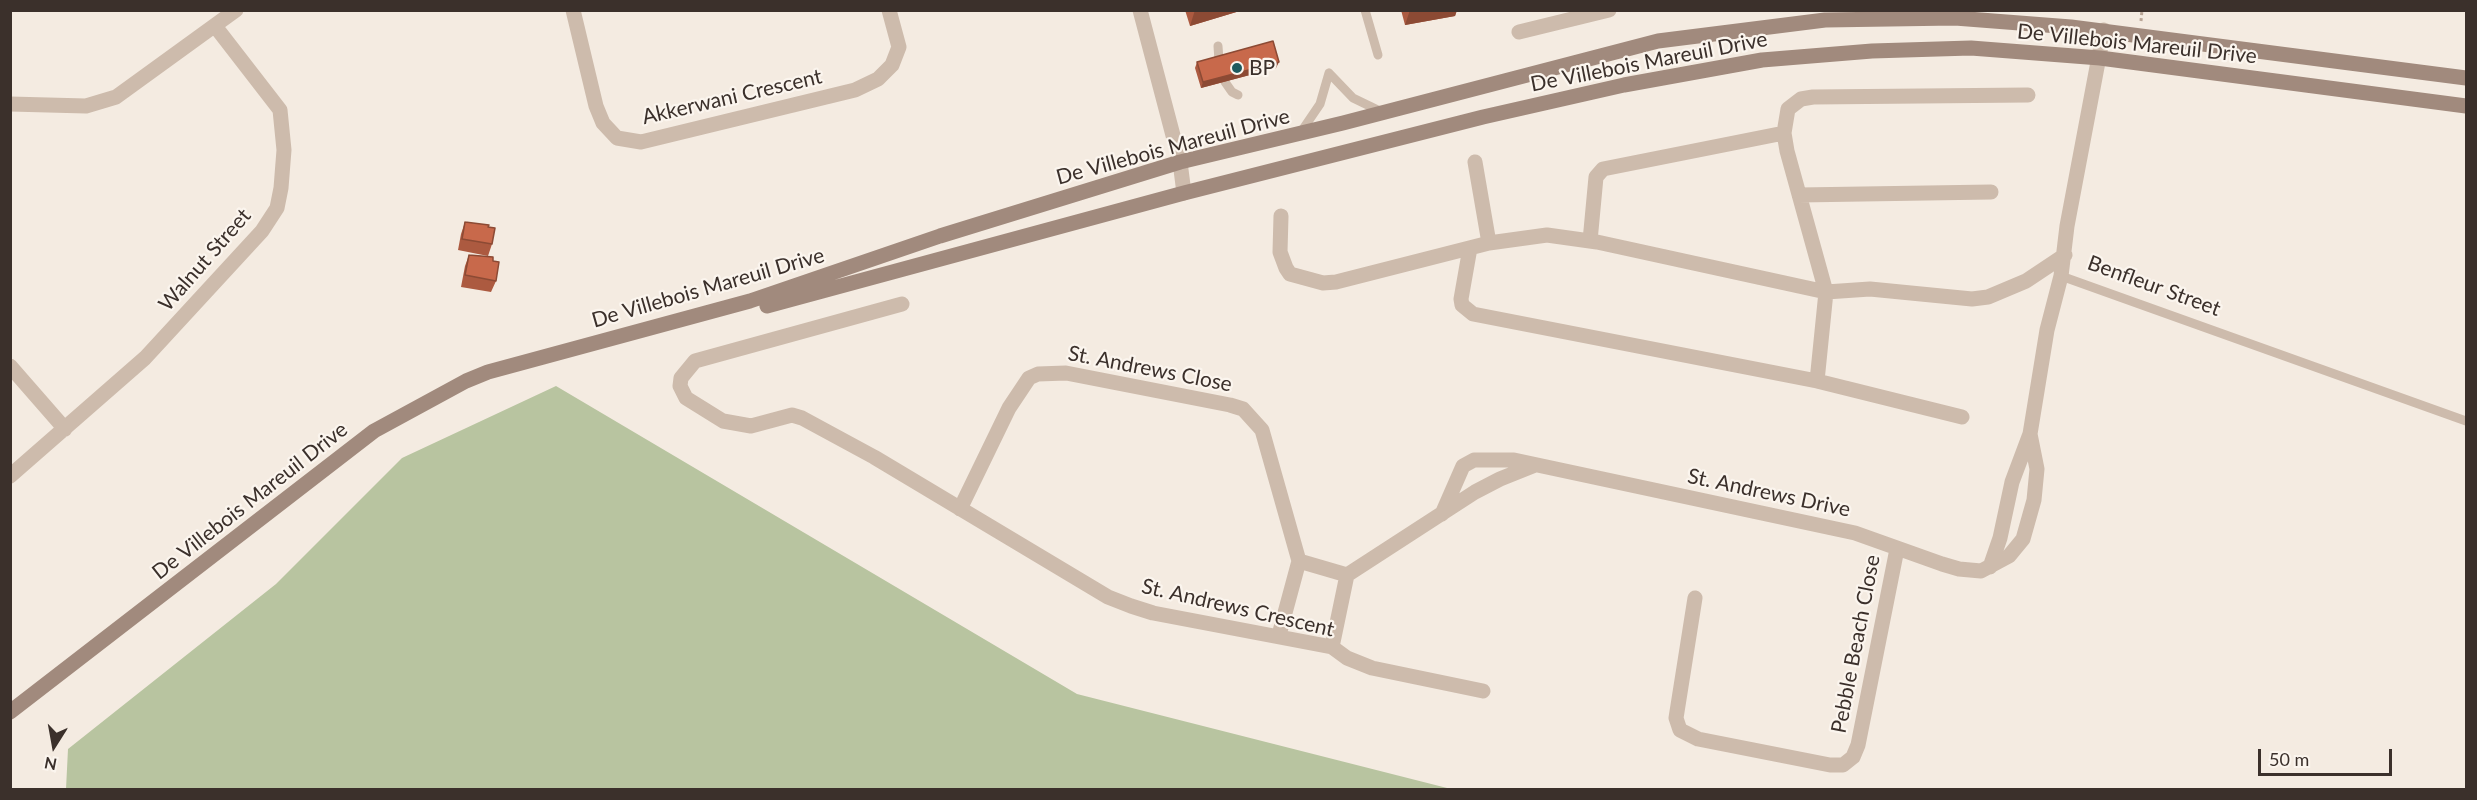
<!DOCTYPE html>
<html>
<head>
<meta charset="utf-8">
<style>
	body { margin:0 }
	#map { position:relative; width:2477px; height:800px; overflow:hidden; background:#f4ebe1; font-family:Lato,sans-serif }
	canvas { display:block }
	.frame { position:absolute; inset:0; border:12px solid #3b302b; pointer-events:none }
	.north { position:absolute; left:24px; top:716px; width:60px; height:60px; -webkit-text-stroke:4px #fbf5ee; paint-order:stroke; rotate:191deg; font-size:16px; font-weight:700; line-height:24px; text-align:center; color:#3b302b }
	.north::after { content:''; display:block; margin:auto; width:21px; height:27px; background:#3b302b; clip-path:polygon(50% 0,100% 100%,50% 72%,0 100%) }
	.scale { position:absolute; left:2258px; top:749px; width:134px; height:27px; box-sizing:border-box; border:3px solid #3b302b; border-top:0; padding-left:8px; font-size:18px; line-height:21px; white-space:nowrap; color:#3b302b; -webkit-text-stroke:4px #fbf5ee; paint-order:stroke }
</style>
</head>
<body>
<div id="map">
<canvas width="2477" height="800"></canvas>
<div class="frame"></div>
<div class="north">N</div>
<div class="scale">50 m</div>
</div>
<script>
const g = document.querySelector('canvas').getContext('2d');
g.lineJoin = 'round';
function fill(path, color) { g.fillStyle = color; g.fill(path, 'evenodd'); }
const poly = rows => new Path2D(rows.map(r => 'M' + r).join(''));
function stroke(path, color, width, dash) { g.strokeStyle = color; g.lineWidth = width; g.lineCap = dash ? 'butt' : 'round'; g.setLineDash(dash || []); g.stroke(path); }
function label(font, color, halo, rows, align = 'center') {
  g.font = font + ' Lato,sans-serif'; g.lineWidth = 4.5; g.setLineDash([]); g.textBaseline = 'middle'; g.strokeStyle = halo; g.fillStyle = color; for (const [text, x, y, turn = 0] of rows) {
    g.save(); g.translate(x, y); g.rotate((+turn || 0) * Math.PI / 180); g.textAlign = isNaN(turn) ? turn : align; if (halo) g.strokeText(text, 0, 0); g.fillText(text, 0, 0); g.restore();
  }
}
const green = poly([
	[556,386,1077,694,1451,789,66,789,68,749,276,584,402,458]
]);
const path = poly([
	[2141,21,2142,10]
]);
const service = poly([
	[1365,10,1378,55],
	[1218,46,1219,61],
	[1329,73,1353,98,1382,112],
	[1225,82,1232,92,1238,95],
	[1301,132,1320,104,1329,73],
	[2061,276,2466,421]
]);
const minor = poly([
	[573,10,596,106,603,123,617,138,641,142,855,90,878,79,892,65,899,47,889,10],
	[1140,10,1180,162,1184,193],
	[1519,32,1609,10],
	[10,104,86,106,116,97,236,10],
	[1475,162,1489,243],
	[1799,195,1991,192],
	[1281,216,1280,252,1286,268,1290,274,1323,283,1336,282,1489,243,1547,235,1597,242,1826,292,1870,289,1972,299,1988,297,2026,281,2065,255],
	[1590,241,1596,177,1603,169,1784,133],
	[1470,248,1461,299,1462,305,1473,314,1817,381,1962,417],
	[902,304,695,361,681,378,680,386,686,398,723,421,751,426,792,415,802,418,874,457,1108,597,1131,606,1153,613,1332,647,1347,658,1372,668,1483,691],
	[10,366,65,429],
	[1817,381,1826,292,1787,151,1784,133,1788,109,1801,99,1813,97,2028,95],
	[10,476,145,358,262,231,277,208,281,188,284,150,280,110,215,26],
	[960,509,1009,408,1029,378,1038,374,1066,373,1230,405,1243,409,1262,430,1299,561,1279,635],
	[1442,514,1463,466,1474,460,1514,460,1855,533,1942,564,1959,569,1981,571,2009,556,2023,539,2034,500,2037,469,2030,434],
	[1299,561,1347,575],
	[1990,567,2000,538,2012,482,2030,434,2047,330,2061,276,2067,226,2104,30],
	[1695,598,1676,718,1680,730,1698,739,1830,765,1843,765,1853,757,1858,745,1897,549],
	[1332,647,1347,575,1475,492,1500,479,1535,465]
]);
const secondary = poly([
	[767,306,1184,193,1483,117,1624,85,1762,60,1872,51,1971,48,2100,58,2466,106],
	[10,712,374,431,466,381,488,372,750,301,940,236,1180,162,1343,123,1658,41,1825,20,1955,18,2071,27,2466,78]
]);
const wall = poly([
	[1185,10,1243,10,1190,26],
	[1401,10,1457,10,1455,16,1405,25],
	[1197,62,1276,68,1201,88,1195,68],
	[465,222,488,227,492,244,488,256,458,250,461,234],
	[469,255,493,261,496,281,491,292,461,287,465,266]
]);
const shadedWall = poly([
	[1195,10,1243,10,1190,26],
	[1410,10,1457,10,1455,16,1405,25],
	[1279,62,1276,68,1201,88,1203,82]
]);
const building = poly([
	[1273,41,1279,62,1203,82,1197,62,1273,41],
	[465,222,489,225,488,227,495,228,492,244,462,239,465,222],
	[469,255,493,257,493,261,499,262,496,281,465,275,469,255]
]);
const markers = [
	[1237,68,6,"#1f5a5e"]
];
const streetNames = [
	["De Villebois Mareuil Drive",2137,44,6],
	["De Villebois Mareuil Drive",1649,62,-11],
	["Akkerwani Crescent",732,97,-13],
	["De Villebois Mareuil Drive",1173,147,-15],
	["Walnut Street",205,260,-49],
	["Benfleur Street",2154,286,20],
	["De Villebois Mareuil Drive",708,288,-16],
	["St. Andrews Close",1150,369,11],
	["St. Andrews Drive",1769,493,12],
	["De Villebois Mareuil Drive",250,501,-38],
	["St. Andrews Crescent",1238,608,13],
	["Pebble Beach Close",1856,644,-79]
];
const poiNames = [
	["BP",1249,68]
];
fill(green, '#b8c4a0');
stroke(path, '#b9a596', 3, [3, 3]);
stroke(service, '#cdbbac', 9);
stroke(minor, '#cdbbac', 15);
stroke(secondary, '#a18a7d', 15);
fill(wall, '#ac5a40');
fill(shadedWall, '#8c4a34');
fill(building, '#c8694b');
stroke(building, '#8c4a34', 1.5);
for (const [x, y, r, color] of markers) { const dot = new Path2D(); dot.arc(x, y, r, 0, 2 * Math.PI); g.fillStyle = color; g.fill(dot); stroke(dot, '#fbf5ee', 2); }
label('21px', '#3b302b', '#fbf5ee', streetNames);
label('21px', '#3b302b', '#fbf5ee', poiNames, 'left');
</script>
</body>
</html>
